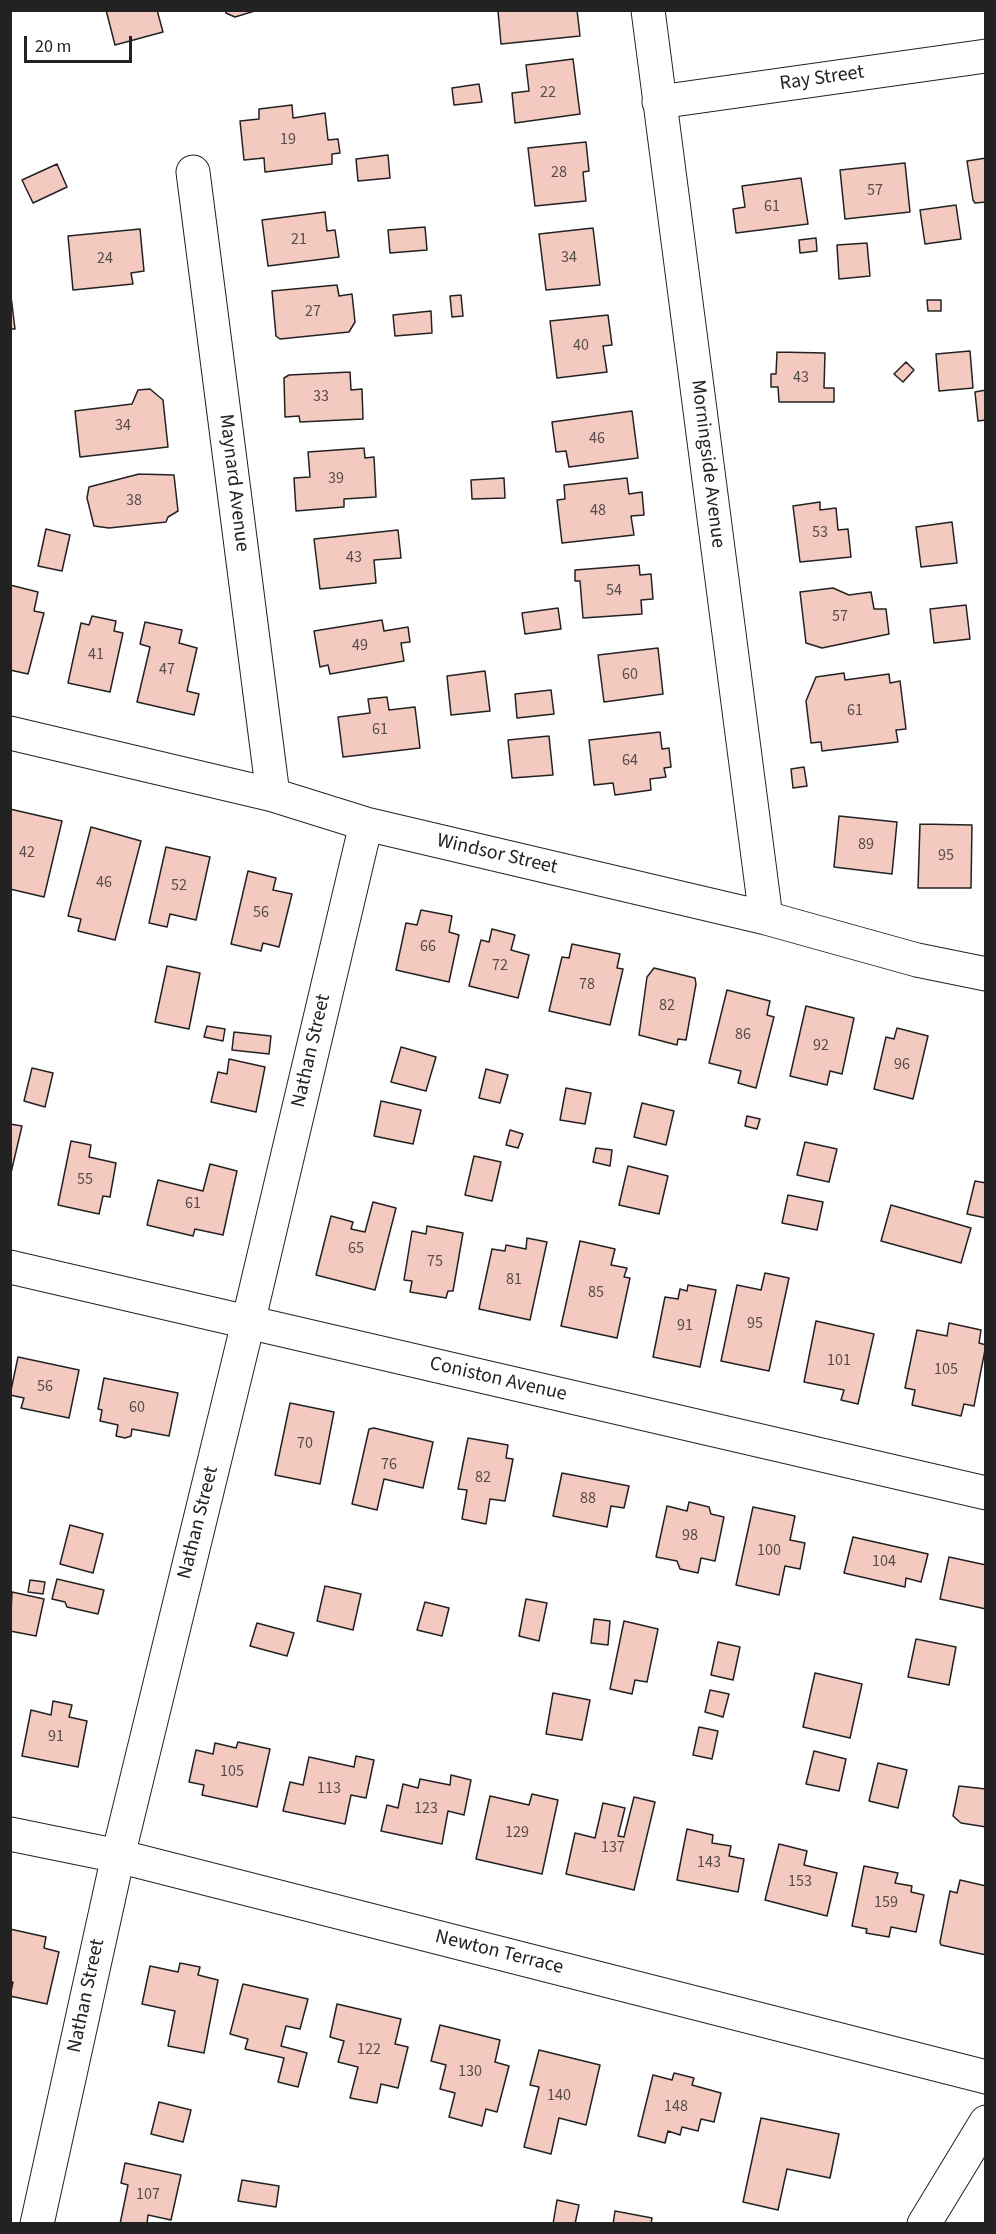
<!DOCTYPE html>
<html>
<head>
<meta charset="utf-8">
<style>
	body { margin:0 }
	#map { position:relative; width:996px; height:2234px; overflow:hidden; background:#fff; font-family:"Source Sans 3",sans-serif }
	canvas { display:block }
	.frame { position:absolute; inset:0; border:12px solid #222; pointer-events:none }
	.scale { position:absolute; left:24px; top:36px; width:108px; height:27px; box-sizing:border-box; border:3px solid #222; border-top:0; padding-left:8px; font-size:18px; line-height:21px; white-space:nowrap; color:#222; -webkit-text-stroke:4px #fff; paint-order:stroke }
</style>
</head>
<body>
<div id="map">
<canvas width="996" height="2234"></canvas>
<div class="frame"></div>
<div class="scale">20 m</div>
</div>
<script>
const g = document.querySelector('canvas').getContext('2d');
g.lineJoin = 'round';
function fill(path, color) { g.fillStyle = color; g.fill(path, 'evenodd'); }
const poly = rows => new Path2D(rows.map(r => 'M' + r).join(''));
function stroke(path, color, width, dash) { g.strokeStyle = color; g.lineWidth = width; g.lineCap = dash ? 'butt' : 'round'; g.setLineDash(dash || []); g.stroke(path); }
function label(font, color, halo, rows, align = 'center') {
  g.font = font + ' "Source Sans 3",sans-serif'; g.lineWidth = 4.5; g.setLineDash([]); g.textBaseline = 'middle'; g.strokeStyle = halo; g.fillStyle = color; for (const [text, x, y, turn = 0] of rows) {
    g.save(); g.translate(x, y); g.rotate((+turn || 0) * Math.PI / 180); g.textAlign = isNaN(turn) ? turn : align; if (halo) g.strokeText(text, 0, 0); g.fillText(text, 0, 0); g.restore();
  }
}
const building = poly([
	[106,10,157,10,163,32,115,45,106,10],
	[225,10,258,10,235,17,226,13,225,10],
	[507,10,577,10,580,36,501,44,498,11,507,10],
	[573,59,580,114,515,123,512,93,529,91,526,65,573,59],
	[479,84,482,102,454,105,452,88,479,84],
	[292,105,293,118,325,113,328,140,338,139,340,153,332,154,332,164,265,172,264,158,244,160,240,121,259,119,259,109,292,105],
	[586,142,589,171,583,172,586,201,535,206,528,148,586,142],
	[388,155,390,178,358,181,356,159,388,155],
	[986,158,986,202,975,203,973,200,967,161,986,158],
	[905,163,910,212,845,219,840,170,905,163],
	[57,164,67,187,33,203,22,180,57,164],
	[801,178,808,224,736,233,733,209,745,207,742,186,801,178],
	[956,205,961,239,925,244,920,210,956,205],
	[325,212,327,231,335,230,339,257,268,266,262,220,325,212],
	[425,227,427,250,390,253,388,230,425,227],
	[593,228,600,285,546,290,539,234,593,228],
	[140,229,144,271,131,273,133,284,73,290,68,236,140,229],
	[816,238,817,251,800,253,799,240,816,238],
	[867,243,870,276,839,279,837,245,867,243],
	[337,285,339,296,352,294,355,322,349,332,280,339,276,336,272,291,337,285],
	[10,288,15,329,10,329,10,288],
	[461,295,463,316,452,317,450,296,461,295],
	[927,300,941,300,941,311,928,311,927,300],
	[431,311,432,333,395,336,393,315,431,311],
	[608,315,612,345,603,346,607,372,557,378,550,321,608,315],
	[970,351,973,388,939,391,936,354,970,351],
	[777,352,825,353,824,388,834,388,834,402,779,402,778,387,771,387,771,374,776,374,777,352],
	[906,362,914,370,903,382,894,374,906,362],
	[350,372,351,390,362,389,363,419,300,422,299,416,285,417,284,378,289,375,350,372],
	[150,389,163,400,168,447,80,457,75,411,132,404,138,390,150,389],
	[986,390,986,420,978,421,975,392,986,390],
	[632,411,638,458,569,467,566,451,556,452,552,422,632,411],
	[364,448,365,458,374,457,376,497,344,499,344,507,296,511,294,478,310,477,308,452,364,448],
	[139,474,174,475,178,511,168,517,166,522,109,528,94,526,87,498,89,487,139,474],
	[504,478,505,498,472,499,471,480,504,478],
	[627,478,629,494,642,492,644,515,631,516,634,535,562,543,557,500,565,499,564,485,627,478],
	[820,502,820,510,836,508,838,530,848,529,851,557,800,562,793,506,820,502],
	[952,522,957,563,921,567,916,527,952,522],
	[46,529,70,535,62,571,38,566,46,529],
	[398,530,401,558,374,560,376,583,320,589,314,539,398,530],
	[639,565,640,575,651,574,653,599,641,600,642,614,583,618,580,581,575,581,575,570,639,565],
	[10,585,38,592,34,611,44,613,28,674,10,670,10,585],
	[833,588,849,595,871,592,874,609,886,609,889,634,822,648,806,643,800,592,833,588],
	[966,605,970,639,934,643,930,609,966,605],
	[558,608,561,629,525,634,522,613,558,608],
	[92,616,116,621,114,631,123,633,110,692,68,683,81,623,89,625,92,616],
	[382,620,384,631,408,627,410,642,401,643,404,661,330,674,328,665,320,667,314,631,382,620],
	[145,622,182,630,179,643,197,648,187,691,199,694,194,715,137,702,150,647,140,644,145,622],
	[658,648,663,694,604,702,598,655,658,648],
	[485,671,490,711,451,715,447,676,485,671],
	[844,673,845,680,889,674,890,683,900,681,906,729,896,730,898,742,822,751,821,742,811,743,806,701,816,677,844,673],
	[551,690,554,714,517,718,515,694,551,690],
	[387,697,389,710,415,707,420,748,343,757,338,717,370,713,368,699,387,697],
	[660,732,662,749,669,748,671,767,664,768,666,777,650,779,651,790,615,795,613,783,594,785,589,740,660,732],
	[549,736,553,775,512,778,508,740,549,736],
	[804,767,807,786,793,788,791,769,804,767],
	[10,809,62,821,44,897,10,889,10,809],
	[839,816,897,822,892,874,834,867,839,816],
	[920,824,972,825,971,888,918,888,920,824],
	[91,827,141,841,115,940,78,931,81,919,68,916,91,827],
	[166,847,210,857,196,920,170,914,167,927,149,923,166,847],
	[248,871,276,878,273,890,292,894,279,947,263,943,261,951,231,944,248,871],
	[421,910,452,916,449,932,459,935,449,982,396,970,406,923,417,925,421,910],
	[492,929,515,935,511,950,529,955,518,998,469,986,481,940,489,942,492,929],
	[572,944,620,954,617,968,623,969,610,1025,549,1011,562,957,569,958,572,944],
	[167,966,200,973,189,1029,155,1022,167,966],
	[654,968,695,978,696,984,686,1040,678,1039,677,1045,639,1035,647,977,654,968],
	[727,990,770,1001,767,1015,774,1017,756,1088,738,1083,741,1071,709,1063,727,990],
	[806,1006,854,1018,842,1074,830,1071,827,1085,790,1076,806,1006],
	[207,1026,225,1029,223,1041,204,1037,207,1026],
	[897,1028,928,1036,913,1099,874,1089,886,1037,894,1039,897,1028],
	[234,1032,271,1036,269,1054,232,1050,234,1032],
	[401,1047,436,1057,426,1091,391,1082,401,1047],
	[229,1059,265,1067,256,1112,211,1102,218,1072,227,1074,229,1059],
	[32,1068,53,1073,45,1107,24,1101,32,1068],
	[486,1069,508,1075,500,1103,479,1098,486,1069],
	[566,1088,591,1093,585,1124,560,1120,566,1088],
	[381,1101,421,1110,413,1144,374,1136,381,1101],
	[642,1103,674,1111,666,1145,634,1137,642,1103],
	[747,1116,760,1119,757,1129,745,1126,747,1116],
	[10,1124,22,1126,10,1177,10,1124],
	[510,1130,523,1134,518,1148,506,1145,510,1130],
	[71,1141,91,1145,89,1157,116,1163,110,1197,103,1196,99,1214,58,1205,71,1141],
	[805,1142,837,1149,829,1182,797,1175,805,1142],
	[596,1148,612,1150,610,1166,593,1162,596,1148],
	[474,1156,501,1162,492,1201,465,1195,474,1156],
	[210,1164,237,1171,223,1235,195,1229,193,1236,147,1225,158,1180,203,1191,210,1164],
	[628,1166,668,1176,659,1214,619,1205,628,1166],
	[975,1181,986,1183,986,1218,967,1214,975,1181],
	[788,1195,823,1202,817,1230,782,1223,788,1195],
	[373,1202,396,1208,375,1290,316,1275,331,1216,353,1222,351,1229,365,1232,373,1202],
	[891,1205,971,1228,961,1263,881,1241,891,1205],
	[427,1226,463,1233,453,1291,448,1291,446,1298,410,1292,412,1281,404,1280,412,1231,426,1234,427,1226],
	[527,1238,547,1242,530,1320,479,1309,492,1249,505,1251,506,1245,526,1249,527,1238],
	[580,1241,615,1249,611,1265,627,1268,624,1277,630,1278,617,1338,561,1326,580,1241],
	[765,1273,789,1278,769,1371,721,1361,737,1285,761,1290,765,1273],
	[688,1285,716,1290,700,1367,653,1357,665,1297,678,1299,680,1289,687,1291,688,1285],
	[816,1321,874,1334,858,1404,841,1400,844,1390,804,1382,816,1321],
	[949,1323,981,1330,979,1343,986,1345,974,1406,964,1404,961,1416,912,1405,915,1390,905,1388,917,1330,947,1336,949,1323],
	[18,1357,79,1370,69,1418,21,1408,24,1398,10,1395,18,1357],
	[104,1378,178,1393,169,1436,132,1429,131,1436,125,1438,116,1436,118,1425,100,1421,102,1410,98,1409,104,1378],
	[290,1403,334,1412,320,1484,275,1475,290,1403],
	[374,1428,433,1442,423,1488,384,1479,377,1510,352,1504,369,1429,374,1428],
	[468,1438,508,1445,506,1458,513,1459,505,1501,490,1499,486,1524,462,1519,467,1490,458,1489,468,1438],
	[562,1473,629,1486,624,1508,611,1506,607,1527,553,1516,562,1473],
	[689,1502,709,1507,711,1514,724,1517,715,1561,701,1558,698,1573,680,1569,677,1561,656,1557,667,1506,687,1511,689,1502],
	[753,1507,795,1516,790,1540,805,1543,800,1569,785,1566,779,1595,736,1585,753,1507],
	[70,1525,103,1534,93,1573,60,1564,70,1525],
	[853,1537,928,1554,921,1582,906,1578,905,1587,844,1573,853,1537],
	[949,1557,986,1565,986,1609,940,1599,949,1557],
	[57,1579,104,1590,98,1614,67,1607,65,1602,52,1599,57,1579],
	[30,1580,45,1582,43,1594,28,1592,30,1580],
	[325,1586,361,1594,353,1630,317,1621,325,1586],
	[12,1592,44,1599,36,1636,10,1631,12,1592],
	[526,1599,547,1603,539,1641,519,1636,526,1599],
	[425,1602,449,1608,442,1636,417,1630,425,1602],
	[594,1619,610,1621,608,1645,591,1643,594,1619],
	[624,1621,658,1629,647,1682,635,1680,632,1694,610,1689,624,1621],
	[257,1623,294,1633,287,1656,250,1646,257,1623],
	[916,1639,956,1647,949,1685,908,1677,916,1639],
	[718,1642,740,1647,733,1680,711,1675,718,1642],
	[815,1673,862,1684,850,1738,803,1727,815,1673],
	[710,1690,729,1694,723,1717,705,1712,710,1690],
	[553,1693,590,1700,582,1740,546,1734,553,1693],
	[53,1701,72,1705,69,1717,87,1721,78,1767,22,1756,31,1710,51,1715,53,1701],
	[699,1727,718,1731,712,1759,693,1755,699,1727],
	[238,1742,270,1749,257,1807,202,1795,204,1785,189,1782,196,1750,213,1754,215,1743,236,1748,238,1742],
	[814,1751,846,1759,839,1791,806,1784,814,1751],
	[356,1756,374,1760,366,1798,351,1795,345,1824,283,1811,290,1782,303,1785,309,1757,354,1767,356,1756],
	[878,1763,907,1770,898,1808,869,1801,878,1763],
	[451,1775,471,1780,464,1815,448,1811,442,1844,381,1831,387,1805,398,1808,403,1784,418,1788,420,1779,450,1785,451,1775],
	[959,1786,986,1789,986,1827,961,1823,953,1816,959,1786],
	[532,1794,558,1800,542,1874,476,1859,490,1796,529,1805,532,1794],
	[634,1797,655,1802,634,1890,566,1874,575,1833,595,1838,603,1803,625,1808,618,1836,624,1837,634,1797],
	[687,1829,713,1835,712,1843,731,1846,729,1856,744,1859,738,1892,677,1880,687,1829],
	[779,1844,807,1851,804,1865,837,1873,827,1916,765,1900,779,1844],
	[864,1866,898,1873,895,1883,912,1886,911,1892,924,1895,916,1932,891,1927,889,1937,866,1933,867,1929,852,1926,864,1866],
	[960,1880,986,1886,986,1955,941,1945,940,1942,950,1891,957,1893,960,1880],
	[10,1929,46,1937,44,1948,59,1952,47,2004,10,1996,13,1982,10,1982,10,1929],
	[180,1963,200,1967,198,1975,218,1980,204,2053,168,2046,175,2011,142,2004,150,1966,178,1972,180,1963],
	[243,1984,308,1999,300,2029,286,2026,281,2046,307,2053,298,2087,278,2082,284,2058,245,2049,248,2039,230,2034,243,1984],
	[337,2004,401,2019,395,2044,408,2047,398,2088,381,2084,377,2103,350,2098,358,2067,338,2062,344,2041,330,2037,337,2004],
	[440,2025,500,2040,495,2062,509,2066,497,2112,486,2109,482,2126,449,2117,455,2093,440,2089,446,2065,431,2061,440,2025],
	[539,2050,600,2065,586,2125,559,2118,551,2154,524,2147,539,2087,530,2085,539,2050],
	[674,2073,694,2078,692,2085,721,2093,714,2122,701,2119,698,2131,682,2127,680,2135,668,2131,665,2143,638,2136,653,2075,672,2080,674,2073],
	[159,2102,191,2110,183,2142,151,2134,159,2102],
	[761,2118,839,2134,830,2178,787,2169,778,2210,743,2202,761,2118],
	[125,2163,181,2175,171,2220,148,2215,147,2224,120,2224,128,2185,121,2183,125,2163],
	[242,2180,279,2186,276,2207,238,2201,242,2180],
	[557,2200,579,2205,575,2224,553,2224,557,2200],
	[615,2211,652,2218,651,2224,613,2224,615,2211]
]);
const minor = poly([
	[648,10,766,918],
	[659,102,986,56],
	[193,172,273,795],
	[10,733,273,795,366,824,766,918,917,960,986,974],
	[10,1267,986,1493],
	[10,1834,118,1856,986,2077],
	[37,2224,118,1856,248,1323,366,824]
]);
const secondary = poly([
	[924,2224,986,2122]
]);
const numberNames = [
	["22",548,93],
	["19",288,140],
	["28",559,173],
	["57",875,191],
	["61",772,207],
	["21",299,240],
	["34",569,258],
	["24",105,259],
	["27",313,312],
	["40",581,346],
	["43",801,378],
	["33",321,397],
	["34",123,426],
	["46",597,439],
	["39",336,479],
	["38",134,501],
	["48",598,511],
	["53",820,533],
	["43",354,558],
	["54",614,591],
	["57",840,617],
	["49",360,646],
	["41",96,655],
	["47",167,670],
	["60",630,675],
	["61",855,711],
	["61",380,730],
	["64",630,761],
	["89",866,845],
	["42",27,853],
	["95",946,856],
	["46",104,883],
	["52",179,886],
	["56",261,913],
	["66",428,947],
	["72",500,966],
	["78",587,985],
	["82",667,1006],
	["86",743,1035],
	["92",821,1046],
	["96",902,1065],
	["55",85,1180],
	["61",193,1204],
	["65",356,1249],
	["75",435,1262],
	["81",514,1280],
	["85",596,1293],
	["95",755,1324],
	["91",685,1326],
	["101",839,1361],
	["105",946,1370],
	["56",45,1387],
	["60",137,1408],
	["70",305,1444],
	["76",389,1465],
	["82",483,1478],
	["88",588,1499],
	["98",690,1536],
	["100",769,1551],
	["104",884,1562],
	["91",56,1737],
	["105",232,1772],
	["113",329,1789],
	["123",426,1809],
	["129",517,1833],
	["137",613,1848],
	["143",709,1863],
	["153",800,1882],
	["159",886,1903],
	["122",369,2050],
	["130",470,2072],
	["140",559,2096],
	["148",676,2107],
	["107",148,2195]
];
const streetNames = [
	["Ray Street",822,79,-8],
	["Morningside Avenue",707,464,83],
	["Maynard Avenue",233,483,83],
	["Windsor Street",497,855,13],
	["Nathan Street",312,1051,-77],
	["Coniston Avenue",498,1380,13],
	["Nathan Street",199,1523,-76],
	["Newton Terrace",499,1953,14],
	["Nathan Street",87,1996,-78]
];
fill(building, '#f3c9c0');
stroke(building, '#222', 1.5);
stroke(minor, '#222', 35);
stroke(secondary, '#222', 35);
stroke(minor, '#fff', 33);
stroke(secondary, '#fff', 33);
label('16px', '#564c4a', null, numberNames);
label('20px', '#222', '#fff', streetNames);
</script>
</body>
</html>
